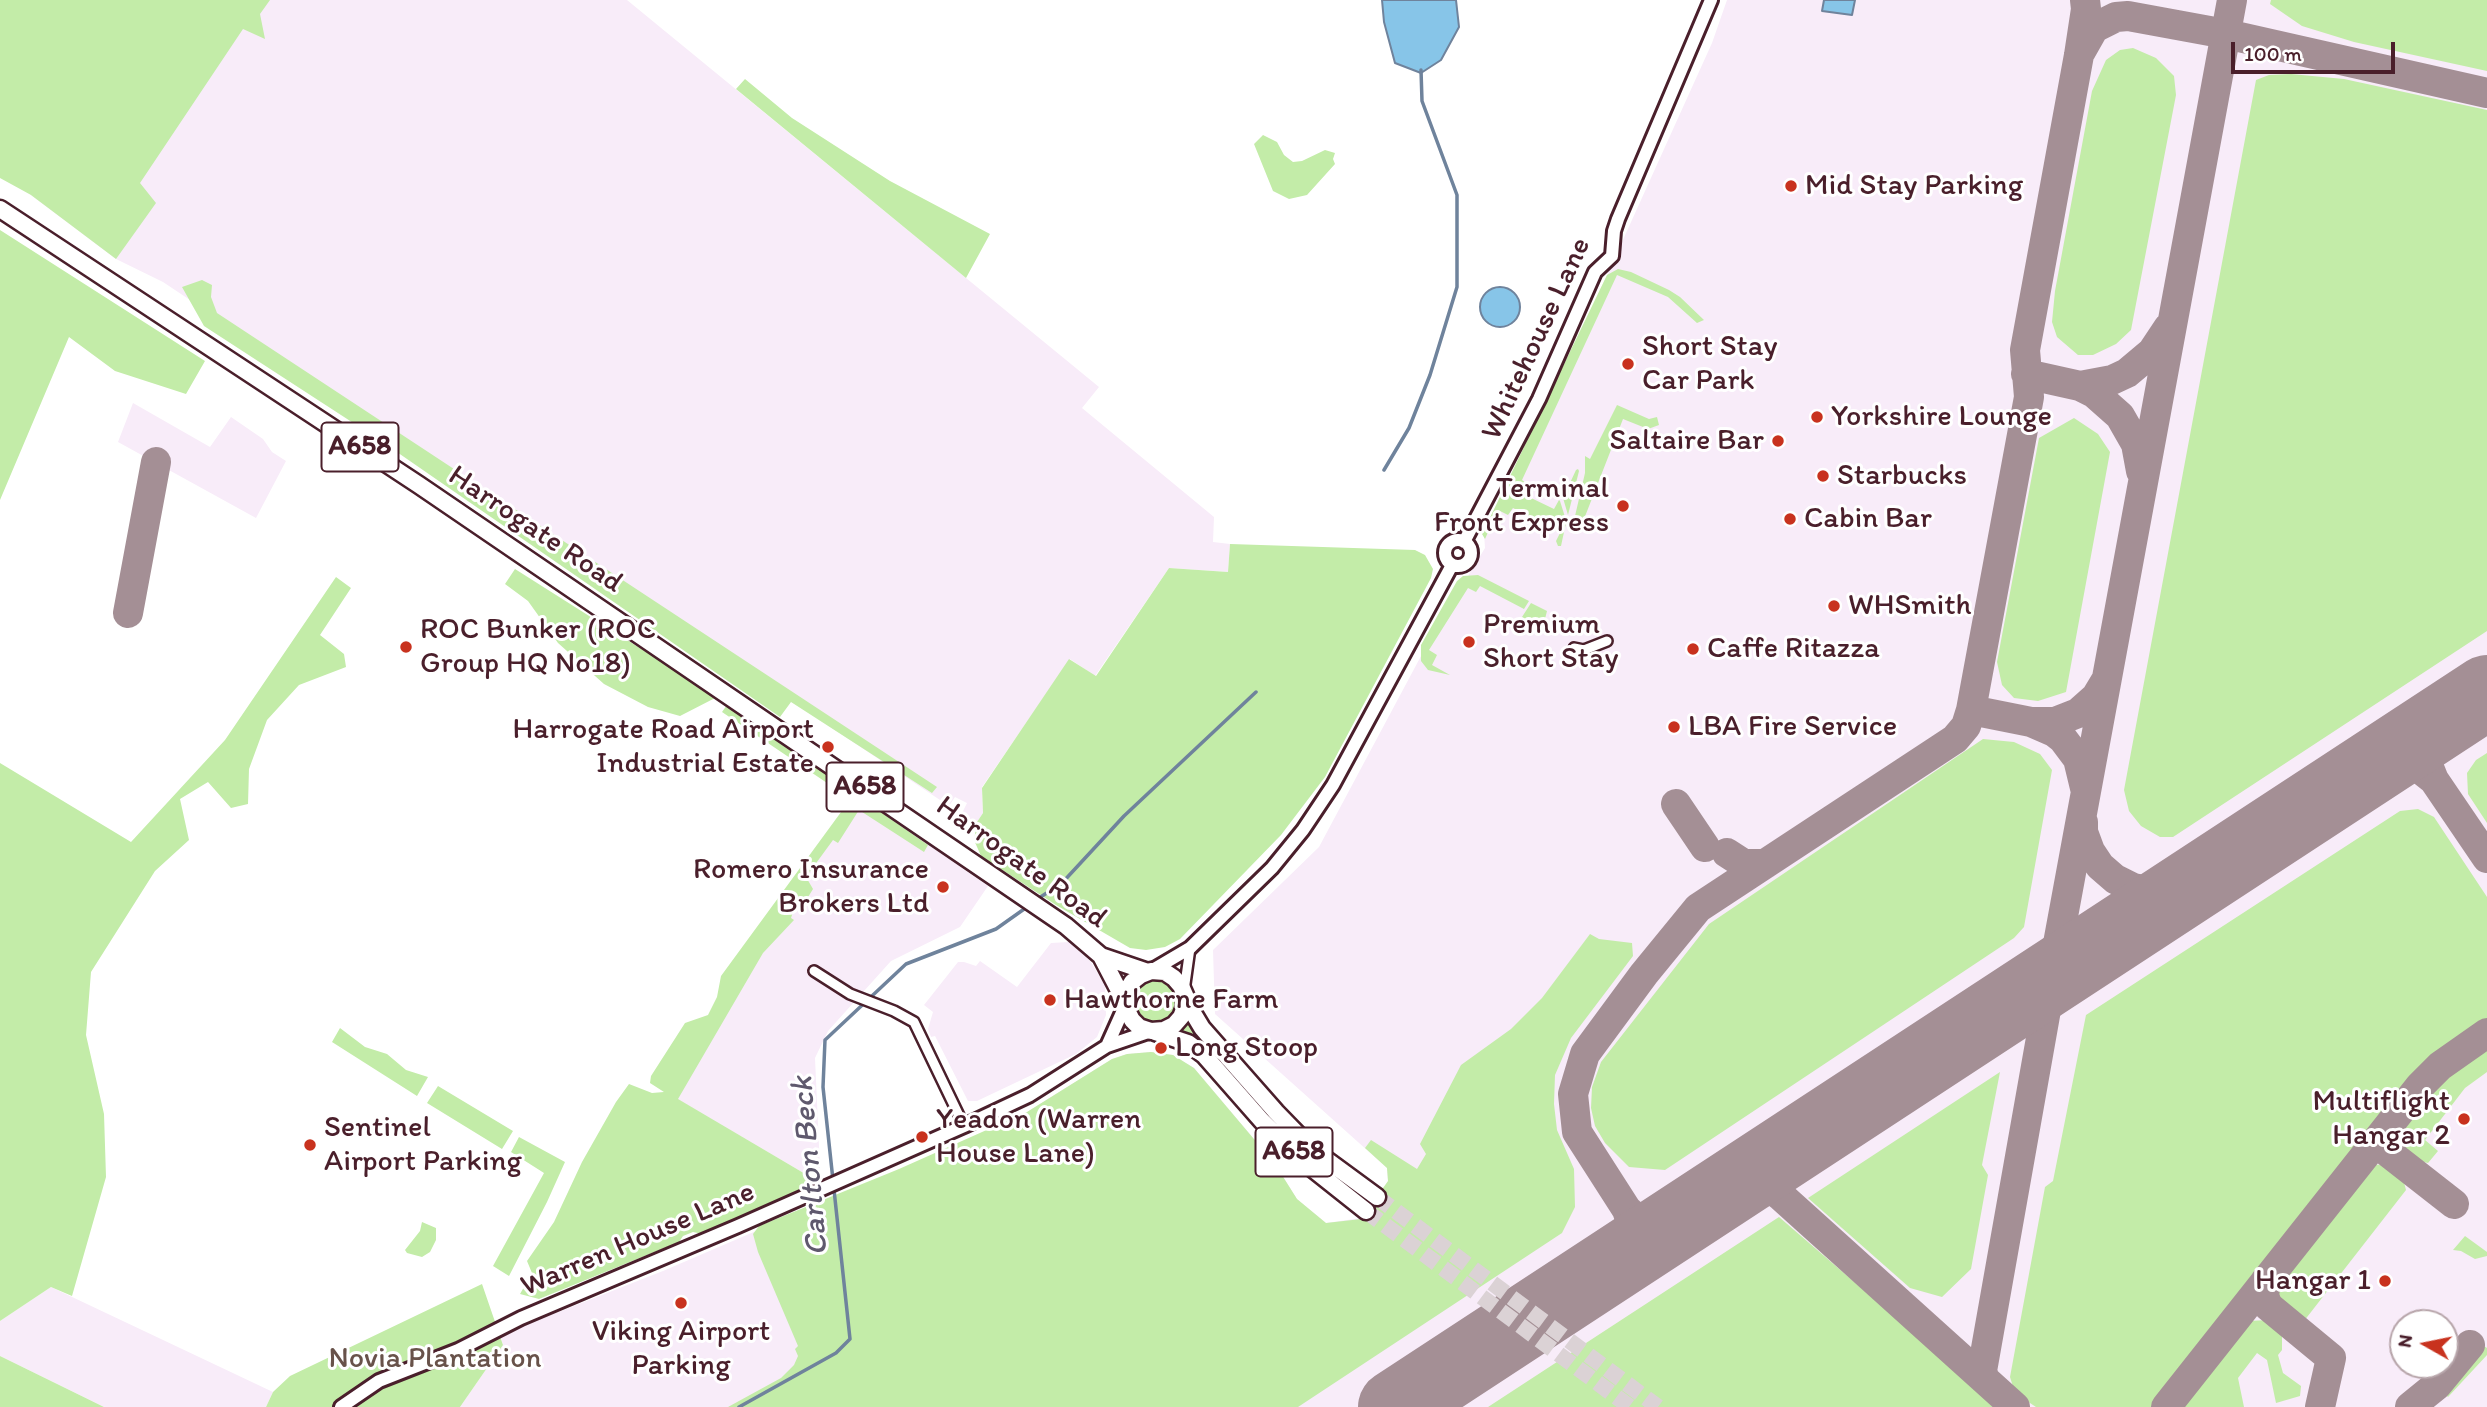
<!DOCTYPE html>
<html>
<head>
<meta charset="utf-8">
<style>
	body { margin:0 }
	#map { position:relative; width:2487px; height:1407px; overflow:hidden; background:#fff; font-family:Itim,sans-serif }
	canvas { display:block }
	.north { position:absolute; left:2389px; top:1309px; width:70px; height:70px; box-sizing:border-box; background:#fff; border:2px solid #b7a5aa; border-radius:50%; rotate:279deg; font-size:19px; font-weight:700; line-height:28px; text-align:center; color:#4a1f2b }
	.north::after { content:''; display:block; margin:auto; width:24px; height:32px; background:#c8321e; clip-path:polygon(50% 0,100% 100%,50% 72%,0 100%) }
	.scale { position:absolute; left:2231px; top:42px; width:164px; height:32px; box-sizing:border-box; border:4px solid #4a1f2b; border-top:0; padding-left:9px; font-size:21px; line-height:24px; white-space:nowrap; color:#4a1f2b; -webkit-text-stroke:5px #fff; paint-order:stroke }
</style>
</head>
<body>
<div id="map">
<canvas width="2487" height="1407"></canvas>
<div class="north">N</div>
<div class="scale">100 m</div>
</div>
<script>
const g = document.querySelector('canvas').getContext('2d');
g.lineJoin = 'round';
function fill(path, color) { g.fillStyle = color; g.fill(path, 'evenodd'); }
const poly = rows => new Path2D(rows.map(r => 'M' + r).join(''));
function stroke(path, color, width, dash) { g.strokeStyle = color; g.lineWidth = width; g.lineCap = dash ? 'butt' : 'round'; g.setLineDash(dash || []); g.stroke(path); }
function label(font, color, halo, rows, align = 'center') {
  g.font = font + ' Itim,sans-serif'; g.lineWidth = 6; g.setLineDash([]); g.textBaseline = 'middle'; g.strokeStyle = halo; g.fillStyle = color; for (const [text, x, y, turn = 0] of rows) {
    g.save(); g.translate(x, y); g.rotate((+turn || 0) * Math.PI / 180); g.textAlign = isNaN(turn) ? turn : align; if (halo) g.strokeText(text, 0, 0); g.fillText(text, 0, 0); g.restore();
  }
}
const built = poly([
	[158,0,627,0,1099,387,1082,408,1214,517,1213,542,1230,544,1228,572,1169,568,1095,676,1070,659,982,787,983,813,977,822,966,817,961,815,967,803,955,797,949,806,163,282,116,259,31,195],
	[1727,0,2487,0,2487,1407,460,1407,503,1345,500,1335,663,1271,763,1228,810,1214,1027,1112,1112,1059,1127,1054,1151,1052,1173,1055,1194,1068,1275,1164,1297,1199,1326,1223,1361,1218,1388,1182,1387,1168,1215,1014,1213,950,1319,847,1460,583,1468,576,1485,548,1484,533,1546,410,1712,43],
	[2403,1323,2445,1323,2445,1365,2403,1365],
	[133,403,210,447,231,417,263,439,272,452,286,461,256,518,118,442],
	[855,794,988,886,960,927,891,961,828,1031,815,1058,820,1168,807,1175,665,1092],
	[1069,942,1091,962,1105,986,1106,1015,1097,1037,1076,1054,977,1101,968,1101,935,1036,931,1037,928,1029,933,1012,924,1005,958,962,964,962,976,966,980,961,1017,987,1051,943],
	[51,1287,273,1392,266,1407,104,1407,0,1356,0,1321]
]);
const green = poly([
	[0,0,270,0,260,14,265,39,243,29,140,183,156,203,116,259,31,195,0,178],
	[2271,0,2487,0,2487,71,2354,42,2302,26,2270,4],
	[2133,48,2156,58,2174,76,2176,95,2131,330,2116,344,2093,355,2078,355,2057,337,2052,322,2055,291,2092,91,2106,60,2120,50],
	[2291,74,2344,79,2487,110,2487,631,2173,837,2160,837,2141,826,2129,811,2124,790,2256,80,2269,75],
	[745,79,792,118,890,181,990,234,966,278,736,89],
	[1263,135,1277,142,1284,155,1293,162,1302,161,1325,150,1335,153,1333,159,1335,164,1307,195,1289,199,1273,191,1254,144],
	[0,230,205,361,186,394,115,371,69,337,0,500],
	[1618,269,1631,272,1669,290,1680,297,1704,320,1697,323,1668,297,1617,275,1522,480,1530,486,1527,496,1554,509,1559,500,1560,501,1565,517,1567,518,1561,546,1558,546,1556,541,1560,533,1513,508,1508,515,1498,510,1485,539,1482,534,1484,530,1607,275],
	[202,280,212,285,211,297,217,313,937,787,932,793,791,702,780,717,381,441,204,326,182,287],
	[1617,405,1649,419,1657,417,1659,425,1648,429,1623,419,1584,519,1575,516,1585,473,1585,456,1590,459],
	[2074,418,2098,434,2110,452,2066,692,2038,701,2014,698,2002,685,1997,662,2039,438],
	[1578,469,1579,471,1568,515,1563,498,1576,470],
	[1230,544,1415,550,1425,555,1433,569,1431,578,1325,777,1281,835,1180,939,1165,947,1146,950,1130,948,1056,905,981,856,974,840,977,822,983,813,982,788,1069,659,1096,676,1169,568,1228,572],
	[515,569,717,697,680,716,648,707,604,684,558,643,528,601,505,584],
	[1478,575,1529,601,1524,609,1480,586,1476,592,1468,588,1429,650,1437,655,1432,665,1450,675,1428,670,1421,661,1421,645,1457,581,1463,576],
	[336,577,351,588,320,635,344,654,346,667,299,685,267,720,249,769,248,804,231,808,208,782,180,799,189,840,155,871,91,972,86,1035,104,1114,106,1177,72,1296,51,1287,0,1321,0,763,131,842,225,740],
	[1531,603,1547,611,1545,619,1533,628,1525,626,1528,622,1522,617],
	[727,705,928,845,924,852,859,810,838,843,833,840,806,877,813,889,802,907,794,909,791,918,794,920,763,953,678,1099,807,1175,810,1180,810,1186,703,1234,693,1232,683,1236,679,1242,539,1299,520,1294,532,1273,527,1261,554,1222,582,1162,616,1102,629,1084,652,1093,664,1092,650,1083,651,1076,685,1023,708,1015,717,997,721,976,844,808,830,785,722,712],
	[1983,739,2014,742,2040,754,2052,770,2024,927,2014,938,1665,1170,1629,1167,1605,1143,1595,1126,1591,1108,1592,1087,1601,1062,1709,924],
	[2487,753,2487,823,2468,794,2467,773,2476,760],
	[2418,809,2434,817,2487,897,2487,1019,2424,1062,2152,1407,2036,1407,2015,1393,2010,1377,2045,1187,2053,1181,2086,1015,2400,811],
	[1590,934,1599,939,1632,943,1633,956,1571,1038,1555,1075,1554,1104,1557,1130,1574,1169,1575,1207,1562,1233,1298,1407,728,1407,781,1378,794,1365,798,1356,795,1349,798,1346,758,1252,753,1234,759,1226,899,1169,1027,1112,1112,1059,1127,1054,1151,1052,1173,1055,1194,1068,1275,1164,1297,1199,1326,1223,1361,1219,1388,1181,1387,1168,1365,1148,1371,1140,1417,1169,1426,1154,1420,1144,1461,1065,1511,1029,1542,998],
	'1131 1001a22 22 0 1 1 44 0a22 22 0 1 1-44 0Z',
	[1190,1016,1260,1102,1258,1106,1177,1033],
	[340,1028,365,1047,387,1054,406,1070,428,1077,417,1096,332,1042],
	[2487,1047,2487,1072,2465,1088,2425,1140,2438,1151,2428,1163,2411,1159,2398,1148,2397,1136,2433,1084],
	[2000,1072,1982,1165,1988,1175,1971,1269,1942,1297,1910,1288,1808,1198],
	[438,1086,513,1131,502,1149,427,1103],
	[519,1137,565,1162,547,1202,509,1276,493,1266,544,1173,511,1152],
	[2386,1164,2397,1169,2402,1175,2406,1190,2304,1321,2291,1316,2282,1309,2277,1297,2278,1285,2366,1172,2375,1165],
	[1779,1217,1999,1407,1488,1407],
	[422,1222,436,1228,436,1240,430,1252,422,1257,407,1253,405,1250,420,1231],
	[2465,1236,2487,1252,2487,1256,2475,1259,2461,1251,2453,1250],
	[482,1284,503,1345,460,1407,266,1407,273,1392,290,1376],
	[2268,1320,2282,1333,2282,1350,2278,1355,2283,1373,2301,1386,2300,1396,2276,1403,2267,1360,2257,1353,2238,1378,2244,1407,2181,1407,2248,1321],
	[2481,1344,2487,1348,2487,1355,2448,1397,2442,1391,2463,1369],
	[0,1356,104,1407,0,1407]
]);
const water = poly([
	[1382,0,1456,0,1459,27,1441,60,1421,73,1395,63,1384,22,1382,0],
	[1824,0,1855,0,1852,15,1822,11,1824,0],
	'1480 307a20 20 0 1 1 40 0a20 20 0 1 1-40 0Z'
]);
const stream = poly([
	[1384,470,1409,428,1430,375,1457,287,1457,195,1422,101,1421,70],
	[1036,900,1062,883,1124,816,1256,692],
	[739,1407,836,1353,850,1339,823,1087,825,1040,906,964,996,929,1027,907]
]);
const taxiway = poly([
	[2081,51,2094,28,2116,17,2128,16,2226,34,2487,93],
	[2026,374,2080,386],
	[2141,471,2136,444,2120,416,2094,393,2080,386,2112,380,2127,373,2152,352,2168,328],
	[128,613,156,462],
	[1971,710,2031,722,2054,732,2063,739,2078,759,2085,788],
	[2031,722,2055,722,2078,713,2096,697,2105,682],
	[2366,771,2384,764,2402,764,2420,769,2434,780,2428,765,2429,746,2435,732,2448,717],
	[2434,780,2487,858],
	[1676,804,1705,847],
	[2083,822,2083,832,2090,851,2100,866,2115,879,2133,888,2154,892,2174,890,2194,883],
	[1727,853,1744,864,1765,864],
	[2052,999,2068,974,2080,960,2101,944],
	[2005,1006,2025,991,2041,972,2053,952],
	[1979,1023,1998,1015,2007,1014,2027,1022],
	[2376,1143,2454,1204],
	[1717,1194,1752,1183,1768,1186,1782,1197,1778,1181,1781,1164,1787,1155,1809,1134],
	[1782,1197,2015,1407],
	[1627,1210,1577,1132,1573,1094,1585,1054,1644,974,1698,908,1955,739,1966,726,1971,710,2029,397,2025,350,2079,55,2086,9,2085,0],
	[1612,1264,1624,1254,1631,1240,1632,1225,1627,1210,1637,1219,1649,1225,1663,1227,1676,1222],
	[2266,1280,2264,1296,2268,1306,2331,1358,2320,1407],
	[1985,1380,1982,1371,2052,976,2232,0],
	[2166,1407,2420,1086,2440,1066,2487,1033],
	[2410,1407,2437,1385,2470,1345]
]);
const runway = poly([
	[1395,1407,2487,692]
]);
const highwayTunnel = poly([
	[1377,1197,1658,1407],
	[1366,1211,1630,1407]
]);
const street = poly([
	[1574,648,1584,650,1607,641],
	[814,971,850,994,894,1011,914,1022,964,1126],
	[1184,991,1190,948]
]);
const secondary = poly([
	'1445 553a13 13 0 1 1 26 0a13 13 0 1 1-26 0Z',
	[1464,542,1539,399,1595,272,1612,256,1614,231,1618,219,1711,0],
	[1151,971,1190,948,1272,868,1303,830,1333,785,1452,565],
	[1107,1046,1125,1006],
	[341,1407,379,1381,458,1350,521,1318,738,1226,964,1126,1030,1095,1107,1046,1151,1031]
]);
const highway = poly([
	[0,209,419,485,1066,926,1101,956,1125,1002],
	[1101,956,1148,972],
	[1185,996,1185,1007,1181,1017,1174,1025,1164,1030,1151,1031,1139,1027,1132,1020,1125,1006,1126,992,1132,982,1141,975,1151,971,1165,972,1174,978,1181,986,1193,1013,1202,1028,1276,1112,1313,1150,1377,1197],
	[1155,1032,1188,1043,1204,1055,1262,1121,1303,1161,1366,1211]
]);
const markers = [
	[1791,186,7,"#c8321e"],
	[1628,364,7,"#c8321e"],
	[1817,417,7,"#c8321e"],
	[1778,441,7,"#c8321e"],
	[1823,476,7,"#c8321e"],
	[1623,506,7,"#c8321e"],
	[1790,519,7,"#c8321e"],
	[1834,606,7,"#c8321e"],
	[1469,642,7,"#c8321e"],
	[406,647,7,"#c8321e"],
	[1693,649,7,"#c8321e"],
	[1674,727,7,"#c8321e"],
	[828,747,7,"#c8321e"],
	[943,887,7,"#c8321e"],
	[1050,1000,7,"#c8321e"],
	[1161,1048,7,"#c8321e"],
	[2464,1119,7,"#c8321e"],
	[922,1137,7,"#c8321e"],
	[310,1145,7,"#c8321e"],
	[2385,1281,7,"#c8321e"],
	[681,1303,7,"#c8321e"]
];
const shields = [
	[360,447,77],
	[865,787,77],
	[1294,1152,77]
];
const shieldNames = [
	["A658",360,447],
	["A658",865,787],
	["A658",1294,1152]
];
const poiNames = [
	["Mid Stay Parking",1805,186],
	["Short Stay",1642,347],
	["Car Park",1642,381],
	["Yorkshire Lounge",1831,417],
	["Saltaire Bar",1764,441,"right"],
	["Starbucks",1837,476],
	["Terminal",1609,489,"right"],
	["Front Express",1609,523,"right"],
	["Cabin Bar",1804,519],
	["WHSmith",1848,606],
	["Premium",1483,625],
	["Short Stay",1483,659],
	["ROC Bunker (ROC",420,630],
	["Group HQ No18)",420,664],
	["Caffe Ritazza",1707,649],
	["LBA Fire Service",1688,727],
	["Harrogate Road Airport",814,730,"right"],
	["Industrial Estate",814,764,"right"],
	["Romero Insurance",929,870,"right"],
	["Brokers Ltd",929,904,"right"],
	["Hawthorne Farm",1064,1000],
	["Long Stoop",1175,1048],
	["Multiflight",2450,1102,"right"],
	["Hangar 2",2450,1136,"right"],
	["Yeadon (Warren",936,1120],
	["House Lane)",936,1154],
	["Sentinel",324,1128],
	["Airport Parking",324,1162],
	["Hangar 1",2371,1281,"right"],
	["Viking Airport",681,1332,"center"],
	["Parking",681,1366,"center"]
];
const streetNames = [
	["Whitehouse Lane",1537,339,-65],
	["Harrogate Road",535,530,34],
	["Harrogate Road",1021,863,36],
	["Warren House Lane",638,1240,-23]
];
const parkNames = [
	["Novia Plantation",435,1359]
];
const waterNames = [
	["Carlton Beck",811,1166,-95]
];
fill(built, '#f8ecf9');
fill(green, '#c3eca8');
fill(water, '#87c5e8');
stroke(water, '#6f839c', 2);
stroke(stream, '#6f839c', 3.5);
stroke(taxiway, '#a48f95', 30);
stroke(runway, '#a48f95', 74);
stroke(highwayTunnel, '#dbd2d5', 16, [16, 8]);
stroke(street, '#4a1f2b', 14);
stroke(secondary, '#4a1f2b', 18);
stroke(highway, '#4a1f2b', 21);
stroke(street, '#fff', 9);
stroke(secondary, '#fff', 12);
stroke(highway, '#fff', 16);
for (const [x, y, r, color] of markers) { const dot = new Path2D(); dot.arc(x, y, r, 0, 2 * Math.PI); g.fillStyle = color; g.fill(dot); stroke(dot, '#fff', 2.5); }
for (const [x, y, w] of shields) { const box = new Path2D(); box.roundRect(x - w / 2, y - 24.5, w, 49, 5); g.fillStyle = '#fff'; g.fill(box); stroke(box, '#4a1f2b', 2); }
label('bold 28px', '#4a1f2b', null, shieldNames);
label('30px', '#4a1f2b', '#fff', poiNames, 'left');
label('30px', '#4a1f2b', '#fff', streetNames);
label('30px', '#68524a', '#fff', parkNames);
label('italic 32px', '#5f596d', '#fff', waterNames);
</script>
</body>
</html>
